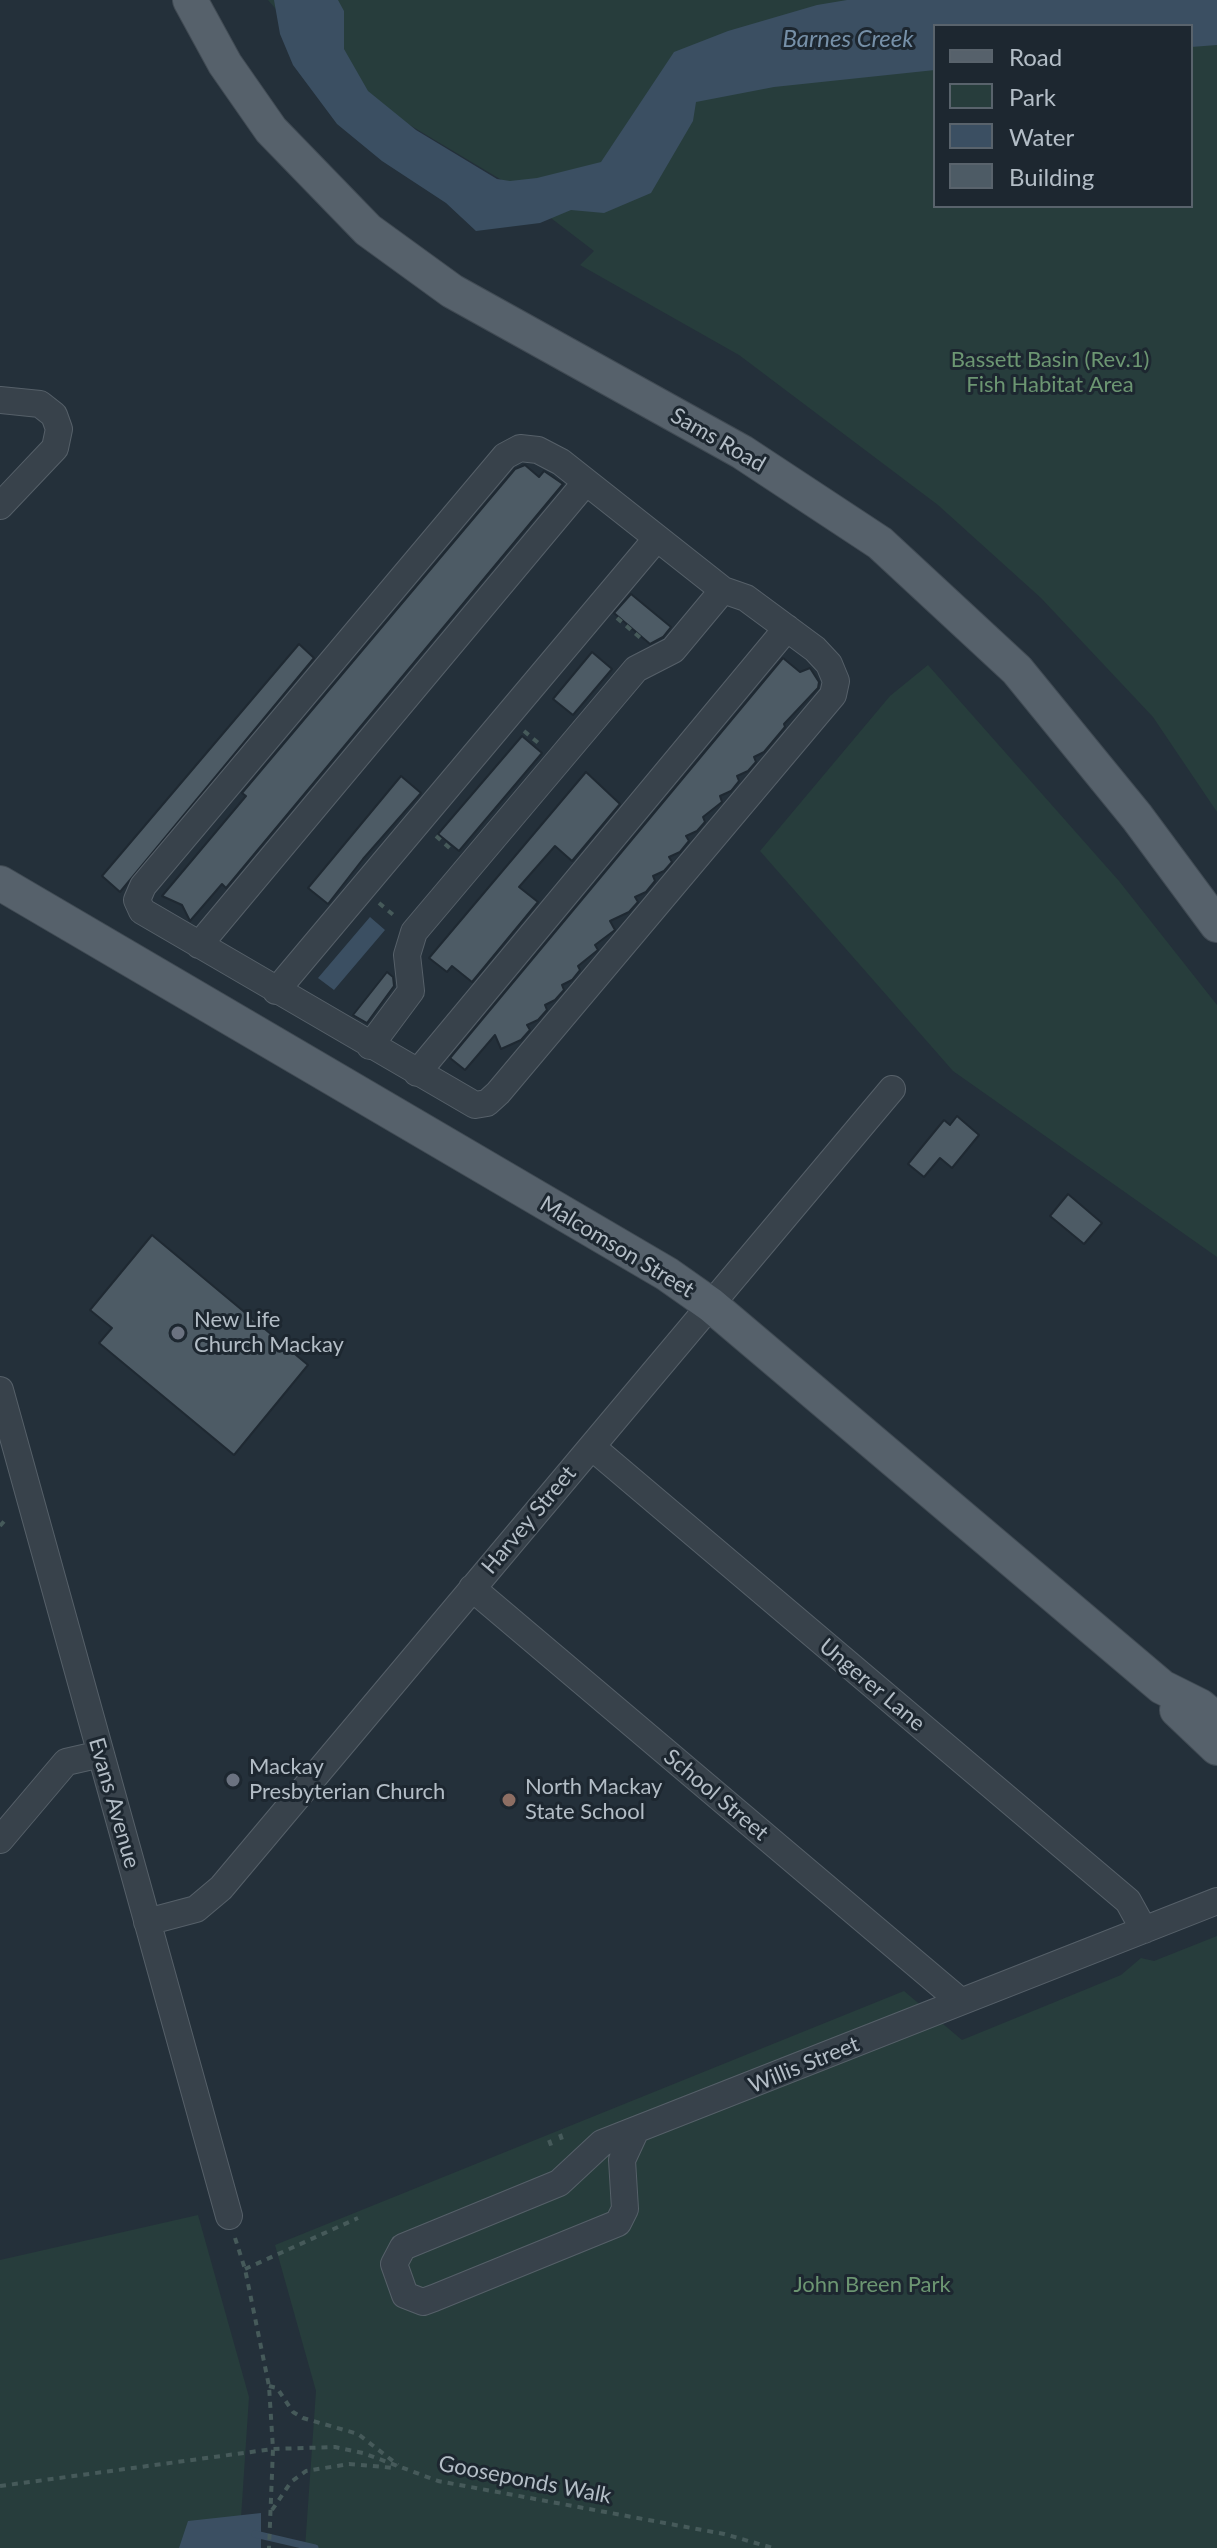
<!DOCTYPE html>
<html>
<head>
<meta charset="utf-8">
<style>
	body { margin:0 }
	#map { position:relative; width:1217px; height:2548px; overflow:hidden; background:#24303a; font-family:Lato,sans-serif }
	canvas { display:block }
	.legend { position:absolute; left:933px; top:24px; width:260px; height:184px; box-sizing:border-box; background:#1d2730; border:2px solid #59636c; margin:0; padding:10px 14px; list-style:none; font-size:24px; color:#b3bdc6 }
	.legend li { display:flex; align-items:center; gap:16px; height:40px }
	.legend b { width:40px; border:2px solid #59636c }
</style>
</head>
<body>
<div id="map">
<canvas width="1217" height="2548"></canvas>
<ul class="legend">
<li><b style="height:10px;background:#56616b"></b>Road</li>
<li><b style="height:22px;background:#273d3c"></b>Park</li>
<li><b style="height:22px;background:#3b4f62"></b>Water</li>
<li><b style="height:22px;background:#4d5b65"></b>Building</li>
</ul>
</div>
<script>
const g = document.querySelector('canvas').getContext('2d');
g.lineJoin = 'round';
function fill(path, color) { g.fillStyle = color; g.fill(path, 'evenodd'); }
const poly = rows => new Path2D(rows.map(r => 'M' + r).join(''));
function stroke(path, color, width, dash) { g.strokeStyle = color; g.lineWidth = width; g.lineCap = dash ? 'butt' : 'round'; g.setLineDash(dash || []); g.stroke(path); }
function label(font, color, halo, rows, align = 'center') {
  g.font = font + ' Lato,sans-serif'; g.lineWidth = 6; g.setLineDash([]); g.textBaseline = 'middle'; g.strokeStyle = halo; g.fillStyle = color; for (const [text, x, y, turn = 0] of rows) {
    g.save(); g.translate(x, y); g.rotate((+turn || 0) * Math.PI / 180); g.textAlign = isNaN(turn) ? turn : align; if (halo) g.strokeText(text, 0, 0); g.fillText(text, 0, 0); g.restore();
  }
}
const green = poly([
	[268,0,1217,0,1217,812,1153,717,1041,598,938,505,739,355,580,265,594,251,500,179,408,124,385,134],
	[935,26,1191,26,1191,206,935,206],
	[928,665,1119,881,1217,1005,1217,1257,953,1071,760,851,890,696],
	[1217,1936,1217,2548,305,2548,316,2391,275,2245,904,1991,962,2040,1121,1975,1141,1958,1154,1961],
	[198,2215,249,2397,239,2548,0,2548,0,2260]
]);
const water = poly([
	[274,0,338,0,344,11,344,49,368,91,416,130,497,179,510,181,537,178,601,162,674,52,728,31,817,5,847,0,1217,0,1217,45,1191,47,1191,26,935,26,935,70,774,87,696,102,693,121,651,193,604,213,571,210,540,223,476,231,446,203,382,161,337,124,293,65,280,34],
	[370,917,385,930,334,990,318,978],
	[261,2513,261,2548,179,2548,188,2521]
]);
const stream = poly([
	[255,2534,315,2548]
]);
const building = poly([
	[525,465,539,477,544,471,563,484,226,888,222,884,190,921,182,905,162,896,246,796,242,793,515,469,525,465],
	[631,594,671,627,663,637,650,644,614,613,631,594],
	[299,644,314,658,120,892,102,876,299,644],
	[592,652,612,669,573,715,553,699,592,652],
	[783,658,800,672,810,668,819,682,818,688,784,724,785,727,764,752,754,757,756,762,748,771,737,776,739,781,731,791,720,796,722,802,703,817,705,822,697,831,686,836,689,841,680,852,669,857,672,862,664,871,653,876,655,881,646,892,635,897,638,902,629,912,610,921,615,930,595,945,598,950,578,966,580,970,572,980,562,985,564,990,555,1000,545,1005,547,1010,538,1020,527,1025,530,1030,521,1040,501,1049,495,1035,465,1070,450,1058,783,658],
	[522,736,542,753,459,851,438,834,522,736],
	[586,772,620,804,572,861,555,846,519,887,538,902,472,982,452,966,447,972,429,958,586,772],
	[401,776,421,793,363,859,328,904,308,888,401,776],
	[387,972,393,977,394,986,367,1023,353,1015,387,972],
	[957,1116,979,1135,952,1168,940,1158,924,1177,908,1164,944,1120,950,1125,957,1116],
	[1068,1194,1102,1223,1084,1244,1050,1216,1068,1194],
	[152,1235,308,1365,234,1455,99,1343,112,1328,90,1310,152,1235]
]);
const path = poly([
	[617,618,644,641],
	[524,731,542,746],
	[436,836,453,851],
	[379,903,397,918],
	[0,1526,6,1519],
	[560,2134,563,2143],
	[549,2140,552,2148],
	[235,2238,245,2269,269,2386,273,2449,269,2548],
	[245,2269,358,2218],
	[269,2386,277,2388,293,2412,303,2418,358,2434,398,2465],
	[0,2486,273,2449,335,2447,363,2453,438,2481,724,2534,773,2548],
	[272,2510,291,2482,306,2471,349,2464,395,2468]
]);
const minor = poly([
	[0,400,40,404,54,415,59,429,55,448,0,506],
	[520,448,538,450,561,462,723,590,746,598,815,649,829,664,836,681,833,695,498,1093,487,1103,475,1105,142,911,137,900,143,886,505,456,520,448],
	[199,945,586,482],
	[276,991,657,538],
	[370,1046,411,991,407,955,414,932,636,669,673,650,723,590],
	[417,1073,787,628],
	[0,1390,229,2216],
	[592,1447,1128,1901,1144,1930],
	[472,1588,960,2001],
	[0,1840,66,1762,101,1754],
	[147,1922,196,1909,221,1888,892,1089],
	[635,2132,622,2160,625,2209,618,2223,434,2298,423,2302,405,2295,394,2264,403,2247,559,2183,602,2143,1217,1901]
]);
const major = poly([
	[190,0,225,64,271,130,368,230,452,291,742,452,880,543,1017,670,1137,817,1217,925],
	[0,883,667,1274,711,1305,1162,1687,1200,1706,1217,1720],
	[1177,1710,1217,1748]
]);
const markers = [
	[178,1333,8,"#6b7280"],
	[233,1780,8,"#6b7280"],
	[509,1800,8,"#8d6e63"]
];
const parkNames = [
	["Bassett Basin (Rev.1)",1050,360],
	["Fish Habitat Area",1050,385],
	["John Breen Park",872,2285]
];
const streetNames = [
	["Sams Road",718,440,30],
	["Malcomson Street",617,1247,31],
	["Harvey Street",529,1520,-50],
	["Ungerer Lane",872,1685,40],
	["School Street",716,1795,40],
	["Evans Avenue",114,1803,74],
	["Willis Street",804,2065,-22],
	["Gooseponds Walk",525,2480,11]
];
const poiNames = [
	["New Life",194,1320],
	["Church Mackay",194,1345],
	["Mackay",249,1767],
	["Presbyterian Church",249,1792],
	["North Mackay",525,1787],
	["State School",525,1812]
];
const waterNames = [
	["Barnes Creek",848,39]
];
fill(green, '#273d3c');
fill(water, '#3b4f62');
stroke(stream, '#3b4f62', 7);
fill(building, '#4d5b65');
stroke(building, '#1f2932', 2);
stroke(minor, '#566069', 28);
stroke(major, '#414b54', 36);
stroke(path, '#465a5a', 4, [6, 6]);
stroke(minor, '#38424b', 26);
stroke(major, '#56616b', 34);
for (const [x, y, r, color] of markers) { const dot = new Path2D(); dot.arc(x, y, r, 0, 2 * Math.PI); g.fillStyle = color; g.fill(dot); stroke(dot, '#1d2730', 3); }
label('22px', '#6c9672', '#1d2730', parkNames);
label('22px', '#b3bdc6', '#1d2730', streetNames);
label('22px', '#b3bdc6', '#1d2730', poiNames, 'left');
label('italic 24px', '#7690a8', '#1d2730', waterNames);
</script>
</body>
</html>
